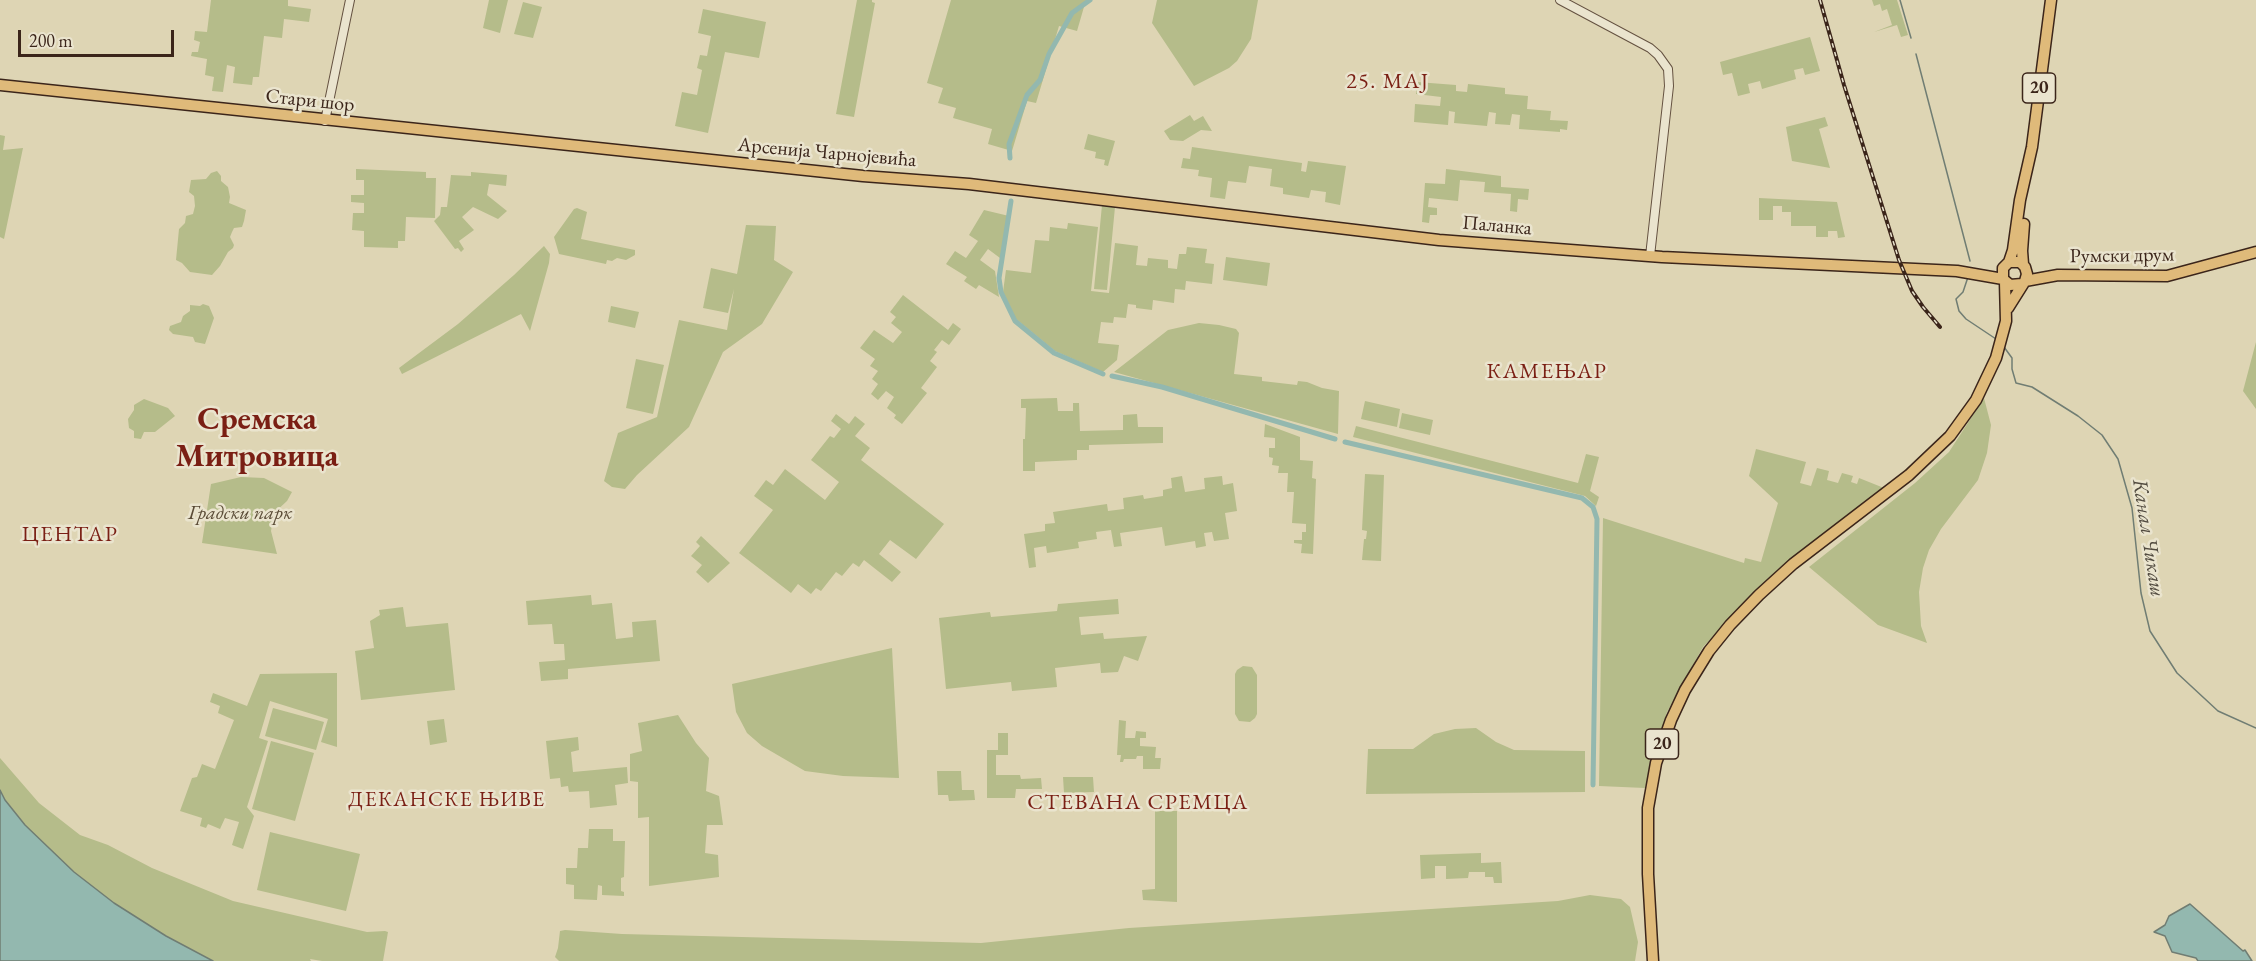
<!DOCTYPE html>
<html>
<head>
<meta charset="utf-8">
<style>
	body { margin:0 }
	#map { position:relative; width:2256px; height:961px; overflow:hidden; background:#ded5b4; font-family:"EB Garamond",serif }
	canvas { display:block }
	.scale { position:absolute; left:18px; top:30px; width:156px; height:27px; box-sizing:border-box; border:3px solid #3b251a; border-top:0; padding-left:8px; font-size:18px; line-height:21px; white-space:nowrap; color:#3b251a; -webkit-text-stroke:4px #eae4ce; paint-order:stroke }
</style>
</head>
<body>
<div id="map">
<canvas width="2256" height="961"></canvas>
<div class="scale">200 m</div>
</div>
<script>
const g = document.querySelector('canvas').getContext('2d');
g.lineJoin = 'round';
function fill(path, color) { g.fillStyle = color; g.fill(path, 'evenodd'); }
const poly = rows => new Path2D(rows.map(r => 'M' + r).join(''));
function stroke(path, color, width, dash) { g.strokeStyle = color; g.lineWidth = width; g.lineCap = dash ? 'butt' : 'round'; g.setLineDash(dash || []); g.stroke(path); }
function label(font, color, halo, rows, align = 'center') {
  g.font = font + ' "EB Garamond",serif'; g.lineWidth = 5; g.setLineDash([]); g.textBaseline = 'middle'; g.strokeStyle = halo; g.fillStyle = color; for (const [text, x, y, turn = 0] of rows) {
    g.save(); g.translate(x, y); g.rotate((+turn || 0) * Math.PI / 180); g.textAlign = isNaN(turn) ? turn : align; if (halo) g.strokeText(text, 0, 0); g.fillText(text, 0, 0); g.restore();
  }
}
const green = poly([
	[211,0,288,0,288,6,311,9,309,22,284,19,282,38,264,36,259,77,253,77,252,85,233,83,235,67,227,65,223,92,212,91,214,77,205,75,207,59,191,56,192,52,198,52,200,42,194,40,195,31,207,32],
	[489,0,508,0,500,33,483,28],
	[857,0,872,0,872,2,875,3,854,117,836,114],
	[951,0,1086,0,1077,31,1059,26,1036,103,1027,101,1012,151,988,144,992,129,953,118,956,108,938,103,943,88,927,83],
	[1157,0,1258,0,1251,39,1237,61,1229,68,1194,86,1152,23],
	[1872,0,1897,0,1908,35,1901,37,1897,25,1874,32,1892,25,1887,9,1882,11,1880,4,1874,6],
	[523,2,542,7,533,38,514,34],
	[703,9,766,22,759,58,725,52,708,133,675,126,682,92,697,95,702,70,697,68,700,55,707,56,711,36,698,33],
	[1810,37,1820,71,1805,75,1803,68,1794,70,1796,79,1762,89,1760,81,1748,84,1750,93,1738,96,1732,73,1723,75,1720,62],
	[1417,82,1456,85,1456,91,1467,92,1468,84,1505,88,1505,94,1528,96,1527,109,1551,111,1550,120,1568,121,1567,130,1560,129,1560,132,1519,129,1520,115,1512,114,1510,125,1495,124,1496,113,1489,112,1487,126,1454,123,1455,112,1449,111,1448,125,1414,122,1415,104,1440,106,1441,97,1416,94],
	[1190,115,1194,121,1203,116,1212,131,1201,130,1183,141,1170,140,1164,131],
	[1825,117,1828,126,1819,129,1830,168,1792,161,1786,127],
	[1088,134,1115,141,1108,166,1104,165,1105,160,1095,158,1096,152,1084,149],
	[0,135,5,136,3,150,23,148,4,239,0,237],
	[1192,147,1302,163,1301,171,1306,172,1308,161,1346,166,1340,205,1325,202,1326,192,1311,190,1309,198,1283,194,1283,188,1270,186,1272,169,1249,166,1246,183,1228,181,1225,199,1210,197,1212,178,1198,176,1199,170,1181,168,1183,158,1190,159],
	[356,169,426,172,426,178,436,178,435,218,406,217,405,241,398,241,398,248,364,247,364,231,352,230,353,213,364,213,364,203,351,202,351,195,364,195,364,180,356,180],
	[1446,169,1501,176,1501,187,1529,189,1528,200,1518,199,1517,212,1510,211,1511,194,1484,192,1485,182,1460,180,1458,201,1429,198,1428,207,1437,208,1437,215,1430,215,1429,223,1422,222,1425,183,1445,184],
	[217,171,221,176,221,181,228,187,230,197,229,203,246,210,244,221,242,227,234,228,232,232,230,237,234,245,233,248,228,252,220,266,212,275,190,272,182,263,176,260,179,229,185,223,186,216,193,214,195,206,194,196,189,192,191,180,206,179,211,173],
	[471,172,507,175,506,186,489,184,487,195,507,211,498,219,473,207,462,217,474,230,459,241,464,249,461,252,458,248,455,249,434,221,440,215,441,207,447,207,451,175,471,176],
	[1759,198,1837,202,1845,237,1838,238,1837,231,1828,231,1828,237,1816,237,1816,226,1791,226,1791,212,1782,212,1782,206,1773,206,1773,220,1759,220],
	[1102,205,1115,207,1107,290,1094,289],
	[577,208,587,212,581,239,635,250,635,255,626,260,617,258,612,261,607,260,606,264,559,254,554,237,574,209],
	[984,210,1009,216,1000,258,988,249,980,260,995,271,999,297,979,285,976,289,964,281,967,277,946,264,955,251,966,258,978,241,969,235],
	[1068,223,1098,227,1091,291,1109,293,1115,243,1138,246,1136,265,1147,266,1148,258,1168,260,1168,268,1177,269,1179,254,1186,254,1187,247,1207,249,1205,263,1214,264,1212,284,1186,281,1185,290,1175,289,1174,303,1153,300,1152,310,1136,308,1136,305,1128,304,1126,318,1114,317,1113,323,1101,322,1098,343,1119,345,1117,360,1103,372,1055,351,1016,319,1003,292,1006,270,1031,273,1035,240,1049,241,1050,227,1067,229],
	[746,225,776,226,774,260,793,272,762,324,723,352,689,427,637,475,625,489,612,487,604,481,618,433,657,417,679,320,727,330,734,289,728,313,703,308,711,268,737,274],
	[544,246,550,254,549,263,530,331,521,314,402,374,399,368,458,324,514,275],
	[1226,257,1270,263,1267,286,1223,280],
	[903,295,948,330,953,323,961,329,949,345,942,340,934,350,937,352,930,361,937,367,921,388,927,393,902,424,894,418,896,415,887,408,894,397,886,391,878,400,871,394,878,384,872,379,878,371,870,366,875,359,860,348,874,330,893,343,902,332,891,323,896,317,890,312],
	[203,304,209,306,214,318,205,344,195,342,193,337,173,334,169,330,170,326,181,322,183,316,190,311,190,305,200,306],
	[611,306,639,312,635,328,608,322],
	[1199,323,1219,325,1236,329,1239,333,1234,374,1262,377,1262,381,1297,385,1298,381,1307,382,1322,388,1339,391,1338,434,1114,372,1168,330],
	[2256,342,2256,409,2243,391],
	[636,359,664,365,653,414,626,408],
	[1057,398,1058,411,1073,411,1073,403,1079,403,1080,431,1123,430,1123,415,1137,414,1138,427,1163,427,1163,443,1089,445,1089,450,1077,450,1077,460,1035,462,1035,471,1023,471,1023,439,1025,439,1026,408,1021,408,1021,399],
	[1984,398,1991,425,1987,453,1978,480,1941,529,1929,550,1923,568,1919,592,1921,626,1927,643,1878,625,1809,567,1915,483,1949,452],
	[144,399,168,408,175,416,155,432,144,432,141,439,134,438,134,431,129,428,128,419,134,410,134,405],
	[1365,401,1400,409,1397,427,1361,419],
	[1402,413,1433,420,1430,435,1399,428],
	[836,414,849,424,855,416,865,424,855,436,870,448,861,460,944,524,916,559,890,540,879,554,901,572,892,582,864,560,859,567,853,563,842,576,836,572,821,591,816,588,811,594,798,584,791,593,739,553,773,510,754,496,766,480,773,485,785,469,825,500,839,482,811,460,830,436,834,438,841,429,831,421],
	[1265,424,1300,437,1300,460,1313,461,1312,478,1316,479,1313,554,1301,553,1302,544,1294,543,1294,540,1302,540,1302,532,1306,532,1306,524,1292,523,1294,492,1287,492,1288,473,1278,473,1279,466,1272,465,1273,458,1269,457,1269,448,1275,448,1275,438,1264,437],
	[1356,426,1578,483,1586,454,1599,457,1590,491,1599,497,1596,506,1585,496,1353,437],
	[1756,449,1806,462,1800,483,1811,486,1817,468,1829,471,1827,480,1838,483,1842,473,1853,476,1851,482,1857,484,1859,478,1884,488,1778,569,1703,647,1667,712,1645,788,1599,786,1603,518,1744,563,1745,558,1761,562,1778,503,1749,476],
	[1365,474,1384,475,1381,561,1362,560,1364,539,1366,539,1367,531,1362,530],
	[1182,476,1185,492,1205,489,1204,478,1222,476,1223,485,1233,483,1237,511,1225,513,1229,539,1214,541,1212,532,1204,533,1206,546,1196,548,1195,541,1165,546,1162,527,1120,533,1122,546,1114,547,1111,530,1096,532,1097,539,1078,542,1079,548,1047,553,1046,546,1034,548,1036,567,1029,568,1024,534,1045,531,1045,524,1055,523,1053,512,1107,504,1108,511,1124,509,1123,498,1143,495,1144,499,1163,496,1163,490,1172,488,1171,478],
	[241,477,264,478,292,492,287,501,274,513,271,531,277,554,202,543,211,484],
	[701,536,730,563,708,583,696,572,702,565,691,556,700,546,696,542],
	[591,595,592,605,612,603,616,639,633,637,632,622,656,620,660,661,568,669,568,679,541,681,539,662,565,660,564,644,554,644,552,624,528,625,526,601],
	[1118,599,1119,614,1079,617,1081,635,1103,633,1104,639,1147,636,1138,661,1124,656,1118,672,1101,673,1100,663,1055,668,1057,687,1012,691,1011,682,946,689,939,618,990,612,991,617,1057,611,1058,604],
	[403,607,406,627,448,623,455,690,361,700,355,651,374,648,370,621,380,615,379,610],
	[892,648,899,778,843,776,805,771,762,746,747,733,736,712,732,684],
	[1243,666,1252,667,1257,675,1257,714,1255,718,1250,722,1239,721,1235,714,1235,674,1237,670],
	[337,673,337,747,321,742,328,719,270,701,259,738,268,741,247,807,254,816,243,849,232,845,239,822,225,818,220,829,208,824,206,828,200,826,202,818,180,811,192,778,197,777,202,764,215,769,234,720,218,713,220,706,210,702,213,693,247,706,260,674],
	[273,708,324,722,316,750,265,736],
	[678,715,696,743,709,758,706,791,719,796,723,825,707,825,705,853,718,855,719,877,649,886,649,817,638,818,638,782,630,781,630,754,642,751,638,723],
	[444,719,447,742,430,745,427,721],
	[1119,720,1126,721,1125,738,1135,738,1136,731,1146,732,1146,738,1140,738,1140,746,1156,747,1155,758,1161,758,1160,769,1143,769,1143,756,1137,756,1136,759,1124,759,1123,762,1120,762,1121,755,1117,755],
	[1476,728,1496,742,1514,750,1585,751,1585,792,1366,794,1368,749,1413,749,1434,734,1455,729],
	[998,733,1008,733,1008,755,996,755,996,775,1020,775,1021,779,1041,778,1042,789,1016,789,1015,798,987,798,987,750,998,750],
	[578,737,579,750,571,752,573,772,627,767,628,783,615,785,617,805,590,808,589,791,569,792,568,786,561,787,560,778,550,779,546,741],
	[271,741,314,753,295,821,252,809],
	[0,758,39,803,80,835,108,845,152,868,233,901,367,932,385,931,388,932,383,961,322,961,310,959,311,961,213,961,166,936,114,903,74,872,42,843,25,825,5,800,0,790],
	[937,771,961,771,962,790,974,790,975,800,949,801,948,795,938,795],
	[1063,777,1093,777,1094,792,1064,793],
	[1155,811,1177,811,1177,902,1143,900,1142,890,1155,889],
	[589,829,613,829,613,841,625,841,624,877,621,878,621,891,624,892,624,896,602,895,602,886,598,885,597,900,574,899,574,885,566,884,566,868,577,868,578,848,588,848],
	[270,832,360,854,346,911,257,890],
	[1481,853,1481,863,1501,862,1502,883,1494,883,1493,877,1485,877,1485,872,1469,872,1468,878,1446,879,1446,866,1435,866,1435,878,1421,879,1420,855],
	[1590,895,1621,899,1630,907,1638,942,1635,961,559,961,555,957,558,948,560,931,565,930,622,934,981,943,1129,928,1558,901]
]);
const water = poly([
	[0,790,5,800,25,825,74,872,114,903,166,936,213,961,0,961,0,790],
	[2190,904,2243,951,2245,950,2252,961,2198,961,2196,958,2172,952,2165,936,2154,932,2165,925,2169,916,2190,904]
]);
const stream = poly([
	[1900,0,1911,38],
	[1916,54,1970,261],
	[1968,277,1963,292,1956,299,1959,311,1966,319,1996,339],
	[2004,347,2012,358,2012,369,2016,383,2032,387,2078,416,2102,435,2118,459,2132,508,2141,593,2150,631,2177,673,2218,711,2256,728]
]);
const canal = poly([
	[1010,158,1009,144,1027,95,1040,80,1049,54,1072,13,1090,0],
	[1011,201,999,278,1001,292,1015,321,1054,353,1103,374],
	[1112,376,1162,387,1335,439],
	[1345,442,1582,498,1593,507,1597,519,1593,785]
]);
const minor = poly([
	[1560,0,1650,48,1658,55,1668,69,1669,86,1650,256],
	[325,121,350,0]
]);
const major = poly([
	[0,85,863,176,969,184,1439,240,1662,257,1957,271,2003,279],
	[2009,262,2013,250,2020,200,2032,147,2051,0],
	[2023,264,2022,251,2024,224],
	[2025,281,2058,275,2167,276,2256,252],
	[2008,308,2025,281,2027,274,2025,267,2020,262,2009,262,2003,268,2003,279,2010,285,2022,284],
	[1653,961,1648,874,1648,808,1656,763,1671,720,1685,690,1709,651,1730,625,1759,595,1793,564,1909,475,1950,436,1976,400,1996,358,2006,321,2005,282]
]);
const rail = poly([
	[1820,0,1844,85,1899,260,1912,291,1923,307,1940,327]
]);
const shields = [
	[2039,88,33],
	[1662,744,33]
];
const shieldNames = [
	["20",2039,88],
	["20",1662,744]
];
const streetNames = [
	["Стари шор",310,101,6],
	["Арсенија Чарнојевића",827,153,5],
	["Паланка",1497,226,5],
	["Румски друм",2122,256,-1]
];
const parkNames = [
	["Градски парк",240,514]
];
const waterNames = [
	["Канал Чикаш",2148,538,81]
];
const neighbourhoodNames = [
	["ДЕКАНСКЕ ЊИВЕ",447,800]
];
const quarterNames = [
	["25. МАЈ",1388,82],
	["КАМЕЊАР",1547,372],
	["ЦЕНТАР",70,535],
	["СТЕВАНА СРЕМЦА",1138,803]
];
const townNames = [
	["Сремска",257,420],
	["Митровица",257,457]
];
fill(green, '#b5bc8a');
fill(water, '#93b8af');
stroke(water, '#707d73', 1.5);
stroke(stream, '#707d73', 1.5);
stroke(canal, '#93b8af', 5);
stroke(minor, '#645140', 10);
stroke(major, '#3b251a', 13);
stroke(minor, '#eae4ce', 8);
stroke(major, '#dfba7a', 10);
stroke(rail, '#3b251a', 4);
stroke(rail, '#eae4ce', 1.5, [4.5]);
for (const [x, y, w] of shields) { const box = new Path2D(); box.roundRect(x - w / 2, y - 15, w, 30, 4.5); g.fillStyle = '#eae4ce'; g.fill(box); stroke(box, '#3b251a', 1.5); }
label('bold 18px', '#3b251a', null, shieldNames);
label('20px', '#3b251a', '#eae4ce', streetNames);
label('italic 20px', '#5a4b36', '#eae4ce', parkNames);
label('italic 21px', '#514a3f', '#eae4ce', waterNames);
g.letterSpacing = '1.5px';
label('21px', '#7a1f14', '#eae4ce', neighbourhoodNames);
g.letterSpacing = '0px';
g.letterSpacing = '1.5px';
label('22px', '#7a1f14', '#eae4ce', quarterNames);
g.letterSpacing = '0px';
label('bold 32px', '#7a1f14', '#eae4ce', townNames);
</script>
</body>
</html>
